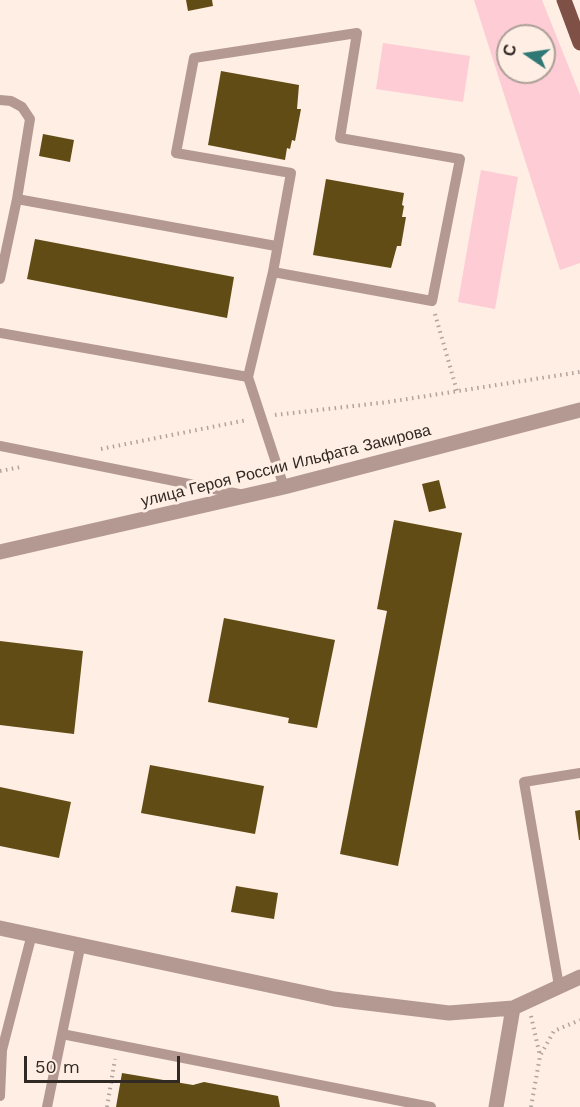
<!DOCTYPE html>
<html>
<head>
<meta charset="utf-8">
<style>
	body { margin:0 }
	#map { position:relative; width:580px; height:1107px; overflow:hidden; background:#feeee3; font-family:"Work Sans",sans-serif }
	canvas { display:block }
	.north { position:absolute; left:496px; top:24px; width:60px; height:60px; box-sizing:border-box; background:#feeee3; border:2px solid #ac9f97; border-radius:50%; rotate:283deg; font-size:16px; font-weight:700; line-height:24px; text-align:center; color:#312924 }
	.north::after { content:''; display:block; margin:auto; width:21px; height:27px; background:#2f7875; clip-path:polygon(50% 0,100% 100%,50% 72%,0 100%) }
	.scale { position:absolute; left:24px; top:1056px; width:156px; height:27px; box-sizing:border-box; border:3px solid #312924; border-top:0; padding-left:8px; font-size:18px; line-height:21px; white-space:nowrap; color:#312924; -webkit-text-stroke:4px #feeee3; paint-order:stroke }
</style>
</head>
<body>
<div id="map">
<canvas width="580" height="1107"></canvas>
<div class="north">С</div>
<div class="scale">50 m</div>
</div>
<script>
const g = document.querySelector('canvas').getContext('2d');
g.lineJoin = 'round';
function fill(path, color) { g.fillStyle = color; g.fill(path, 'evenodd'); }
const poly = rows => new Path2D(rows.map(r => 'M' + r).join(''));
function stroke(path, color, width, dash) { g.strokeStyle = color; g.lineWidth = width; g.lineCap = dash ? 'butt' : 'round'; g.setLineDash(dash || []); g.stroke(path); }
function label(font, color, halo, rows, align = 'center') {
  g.font = font + ' "Work Sans",sans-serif'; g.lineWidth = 6; g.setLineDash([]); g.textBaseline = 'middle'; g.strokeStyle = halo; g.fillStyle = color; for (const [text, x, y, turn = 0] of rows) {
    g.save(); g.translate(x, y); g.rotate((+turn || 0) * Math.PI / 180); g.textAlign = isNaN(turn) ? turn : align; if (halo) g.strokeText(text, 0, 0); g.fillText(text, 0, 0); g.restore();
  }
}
const green = poly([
	[474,0,542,0,580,95,580,263,560,270],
	[508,36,544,36,544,72,508,72],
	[383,43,470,56,463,102,376,89],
	[481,170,518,177,495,309,458,302]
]);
const building = poly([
	[186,0,212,0,213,6,188,11],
	[221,71,299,85,297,109,301,109,295,141,292,140,290,149,287,148,285,160,208,145],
	[43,134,74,140,70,162,39,156],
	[326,179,404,193,402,205,404,206,402,217,406,217,401,246,397,246,391,268,313,255],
	[35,239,234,277,227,318,27,279],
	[439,480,446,508,429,512,422,484],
	[394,520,462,533,398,866,340,854,387,611,377,609],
	[224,618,335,640,317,728,288,723,289,718,208,702],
	[0,641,83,651,74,734,0,725],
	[150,765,264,786,255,834,141,813],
	[0,787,71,802,59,858,0,846],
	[580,810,580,840,579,840,575,811],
	[236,886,278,893,274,919,231,912],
	[122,1073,193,1085,204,1082,278,1096,280,1107,116,1107]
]);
const path = poly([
	[435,314,457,391],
	[275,415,388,402,580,372],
	[101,449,247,420],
	[0,471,21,467],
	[531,1016,540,1056],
	[107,1107,115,1059],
	[531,1107,540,1056,554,1031,580,1020]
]);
const lane = poly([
	[0,100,11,101,22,107,30,119,17,199],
	[273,272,432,301,460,159,340,138,357,33,194,58,176,153,291,173,273,272,248,377,284,487],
	[0,279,17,199,276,246],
	[0,333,248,377],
	[0,446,244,495],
	[81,943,62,1034,431,1107],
	[559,986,524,782,580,773],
	[0,1096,2,1050,32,934],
	[47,1107,62,1034]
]);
const street = poly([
	[0,552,284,487,580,410],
	[0,928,334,999,449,1013,513,1008,580,977],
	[496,1107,513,1008]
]);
const primary = poly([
	[564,0,580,43]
]);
const streetNames = [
	["улица Героя России Ильфата Закирова",286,466,-14]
];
fill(green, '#fdccd5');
fill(building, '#624c16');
stroke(path, '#b1a49b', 4, [1.5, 4.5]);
stroke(lane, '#b49993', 10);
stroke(street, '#b49993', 15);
stroke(primary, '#7e5046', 15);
label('16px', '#312924', '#feeee3', streetNames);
</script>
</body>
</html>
